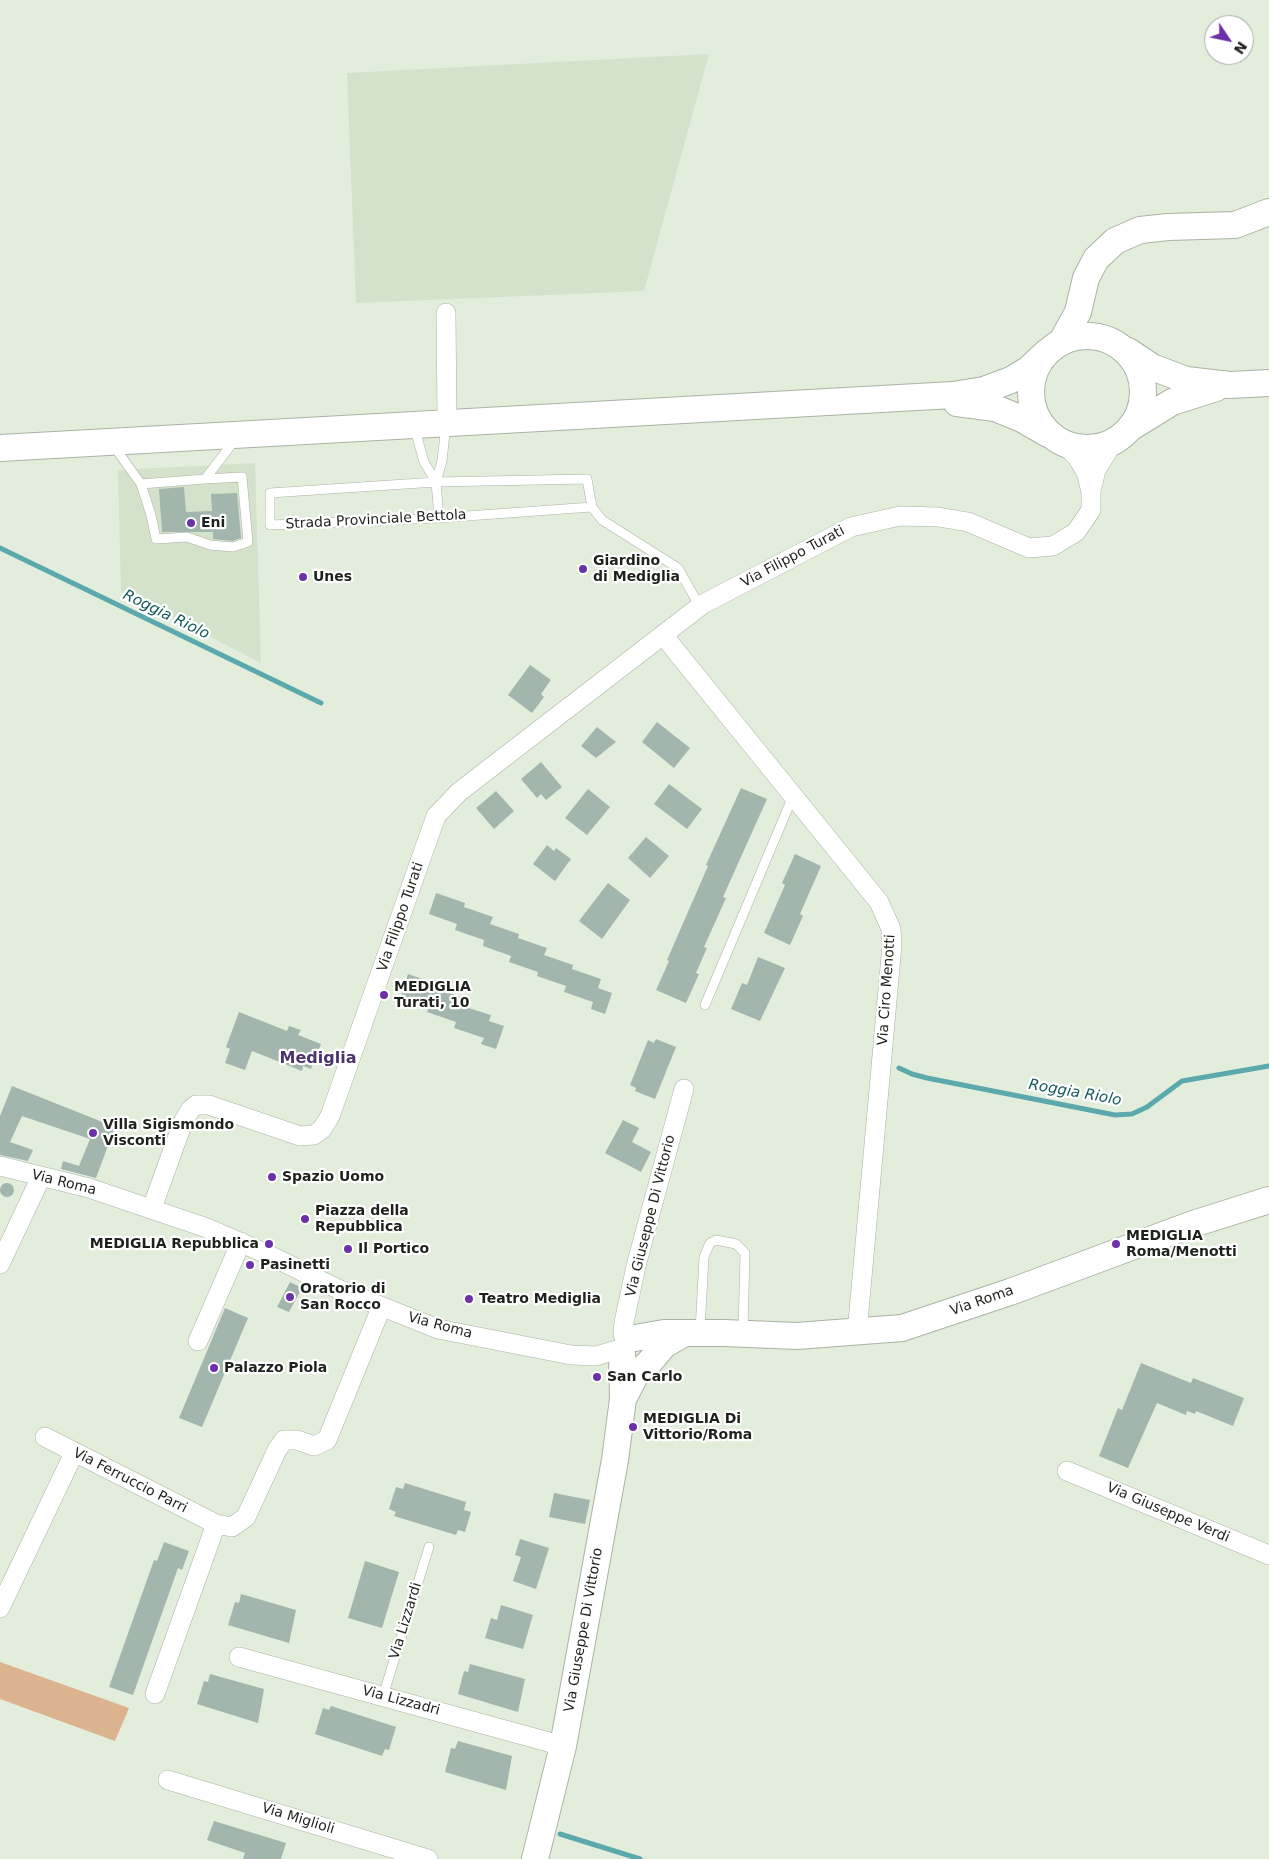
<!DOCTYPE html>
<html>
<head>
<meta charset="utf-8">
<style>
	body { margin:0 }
	#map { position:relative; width:1269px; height:1859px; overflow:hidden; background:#e3eddc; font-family:"DejaVu Sans",sans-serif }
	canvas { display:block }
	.north { position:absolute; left:1204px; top:15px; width:50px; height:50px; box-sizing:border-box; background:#fff; border:1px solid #a5a7a4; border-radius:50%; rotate:124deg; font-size:14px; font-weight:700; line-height:20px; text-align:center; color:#1e221c }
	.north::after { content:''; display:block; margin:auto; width:18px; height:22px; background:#6b32a8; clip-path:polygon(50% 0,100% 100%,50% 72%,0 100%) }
</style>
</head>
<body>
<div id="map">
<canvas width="1269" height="1859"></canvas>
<div class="north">N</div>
</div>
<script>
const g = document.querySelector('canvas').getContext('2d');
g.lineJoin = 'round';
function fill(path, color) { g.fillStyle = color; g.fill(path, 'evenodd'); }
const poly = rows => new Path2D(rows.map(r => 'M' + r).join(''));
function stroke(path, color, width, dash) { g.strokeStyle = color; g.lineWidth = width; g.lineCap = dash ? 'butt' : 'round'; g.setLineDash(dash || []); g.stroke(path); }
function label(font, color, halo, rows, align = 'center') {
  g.font = font + ' "DejaVu Sans",sans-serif'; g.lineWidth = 4.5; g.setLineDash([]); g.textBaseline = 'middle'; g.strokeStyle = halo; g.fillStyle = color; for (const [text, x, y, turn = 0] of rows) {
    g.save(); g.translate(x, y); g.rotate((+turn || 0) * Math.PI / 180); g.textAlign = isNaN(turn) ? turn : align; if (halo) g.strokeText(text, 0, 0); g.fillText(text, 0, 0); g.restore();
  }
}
const built = poly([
	[709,54,644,291,356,303,347,73],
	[255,463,261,663,121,591,118,470]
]);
const green = poly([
	[0,1662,129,1708,115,1741,0,1699]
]);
const stream = poly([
	[0,548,321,703],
	[899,1068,912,1074,927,1078,1115,1115,1132,1114,1147,1107,1182,1081,1269,1066],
	[560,1834,640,1859]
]);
const building = poly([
	[184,487,186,512,212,511,211,494,237,493,241,538,232,541,213,539,213,532,162,532,159,489],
	[530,665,551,680,541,694,544,697,532,713,508,695],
	[657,722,690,748,674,768,642,742],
	[597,727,616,742,596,758,581,746],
	[541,762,562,787,546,800,541,794,537,798,521,779],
	[669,784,702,809,687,829,654,804],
	[741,788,767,799,723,897,726,898,704,947,707,948,696,973,699,974,686,1003,656,990,669,961,667,960,708,866,706,865],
	[588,789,610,807,587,835,565,818],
	[496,791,514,811,494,829,476,808],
	[646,837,669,856,650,878,628,858],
	[547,845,554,851,556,848,571,859,555,881,533,864],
	[795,854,821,866,800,914,803,916,790,945,764,933,785,885,782,883],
	[608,883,630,900,602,939,579,921],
	[436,893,465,903,464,907,493,917,490,924,519,934,518,938,547,948,544,955,573,965,572,969,601,979,598,988,612,993,605,1014,591,1009,593,1002,564,992,566,986,537,976,538,972,509,962,511,956,483,946,484,940,455,930,457,924,429,914],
	[758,957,785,968,760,1021,731,1009,742,983,747,985],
	[408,974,437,984,435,988,464,998,462,1006,491,1015,489,1021,504,1026,496,1049,481,1044,484,1038,454,1028,456,1022,427,1012,429,1006,401,996],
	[239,1012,287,1031,289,1026,301,1030,298,1035,321,1044,311,1069,303,1066,302,1071,252,1051,245,1070,225,1063,230,1049,226,1047],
	[656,1039,676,1047,655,1099,635,1091,636,1088,630,1085,648,1040,654,1043],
	[12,1086,115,1127,96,1178,61,1169,63,1161,79,1166,90,1139,22,1116,10,1142,33,1150,28,1161,0,1155,0,1116],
	[623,1120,639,1128,632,1142,651,1152,641,1172,605,1153],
	'0 1190a7 7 0 1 1 14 0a7 7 0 1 1-14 0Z',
	[290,1282,302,1288,289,1312,277,1307],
	[225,1308,248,1318,202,1427,179,1418],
	[1141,1363,1191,1383,1193,1378,1244,1398,1233,1426,1196,1411,1195,1414,1187,1411,1186,1415,1157,1403,1128,1468,1099,1456,1118,1408,1122,1410],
	[405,1483,466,1502,464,1510,471,1512,465,1532,458,1530,456,1535,394,1516,396,1512,389,1509,396,1487,403,1489],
	[554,1493,590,1500,585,1524,549,1517],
	[520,1539,549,1548,536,1589,513,1581,521,1557,515,1555],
	[164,1542,189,1551,182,1570,178,1568,133,1695,109,1687,154,1560,157,1561],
	[365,1561,399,1572,382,1628,348,1618],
	[241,1594,296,1610,289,1643,228,1625,235,1602,239,1603],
	[501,1605,533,1615,523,1649,485,1638,491,1618,497,1620],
	[470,1664,525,1679,518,1712,458,1694,464,1671,468,1672],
	[210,1674,264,1689,258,1723,197,1704,204,1681,208,1682],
	[331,1706,396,1727,389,1750,385,1749,382,1756,315,1734,323,1708,329,1710],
	[458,1741,512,1756,506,1790,445,1772,451,1748,455,1749],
	[214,1821,286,1843,281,1859,243,1859,245,1853,207,1840]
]);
const lane = poly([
	[414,426,424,462,436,482],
	[113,445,141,484,205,479,235,440],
	[141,484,151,515,156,539,187,537,210,545,233,547,248,542,242,477,205,479],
	[592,507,439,518,270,525,270,493,436,482,587,479,592,507,602,520,678,568,700,607],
	[439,518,436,482,442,461,446,425],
	[705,1005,793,796],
	[700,1331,704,1257,710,1243,716,1240,736,1244,745,1253,743,1331],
	[383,1696,429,1547]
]);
const street = poly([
	[446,313,447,422],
	[1091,491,1096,470,1114,441],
	[663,635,879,902,891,929,892,945,857,1333],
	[0,1166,89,1188,207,1228,267,1254,338,1289,438,1329,571,1355,596,1356,623,1348],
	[152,1208,183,1122,190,1110,196,1105,209,1105,300,1136,314,1135,322,1129,330,1116,436,816,459,792,703,604,851,527,900,516,938,517,968,522,1029,548,1053,546,1076,532,1091,510,1091,492,1086,472,1077,457,1063,443],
	[0,1264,41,1177],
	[198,1341,241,1242],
	[626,1343,623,1334,624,1322,637,1262,684,1089],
	[45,1437,216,1524],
	[1067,1471,1269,1555],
	[0,1608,74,1453],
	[239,1657,563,1746],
	[155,1694,216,1524,232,1527,246,1517,277,1450,284,1440,297,1440,314,1446,327,1440,381,1308],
	[168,1780,428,1859]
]);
const secondary = poly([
	'1031 392a56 56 0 1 1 112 0a56 56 0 1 1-112 0Z',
	[1062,341,1078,312,1086,278,1096,259,1115,241,1140,230,1168,227,1235,225,1269,212],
	[1128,351,1152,367,1186,380,1230,385,1269,383],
	[957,403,995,408,1022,419,1048,434],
	[1130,428,1172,402,1216,388],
	[0,448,953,395,984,390,1011,380,1029,369,1047,352],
	[635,1338,664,1333,724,1333,797,1336,902,1328,1010,1292,1193,1224,1269,1200],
	[623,1399,636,1374,648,1364,664,1345,683,1334],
	[535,1859,563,1746,615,1460,623,1399,622,1354]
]);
const markers = [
	[191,523,5,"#6b32a8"],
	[583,569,5,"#6b32a8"],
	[303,577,5,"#6b32a8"],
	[384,995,5,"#6b32a8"],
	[93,1133,5,"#6b32a8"],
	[272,1177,5,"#6b32a8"],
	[305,1219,5,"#6b32a8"],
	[269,1244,5,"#6b32a8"],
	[1116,1244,5,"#6b32a8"],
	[348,1249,5,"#6b32a8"],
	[250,1265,5,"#6b32a8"],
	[290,1297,5,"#6b32a8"],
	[469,1299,5,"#6b32a8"],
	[214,1368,5,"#6b32a8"],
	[597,1377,5,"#6b32a8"],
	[633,1427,5,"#6b32a8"]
];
const streetNames = [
	["Strada Provinciale Bettola",376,520,-3],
	["Via Filippo Turati",793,557,-28],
	["Via Filippo Turati",401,917,-71],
	["Via Ciro Menotti",887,990,-86],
	["Via Roma",64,1183,14],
	["Via Giuseppe Di Vittorio",651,1216,-76],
	["Via Roma",982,1301,-19],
	["Via Roma",440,1326,15],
	["Via Ferruccio Parri",130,1481,27],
	["Via Giuseppe Verdi",1168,1513,23],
	["Via Lizzardi",406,1621,-73],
	["Via Giuseppe Di Vittorio",584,1630,-80],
	["Via Lizzadri",401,1701,15],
	["Via Miglioli",298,1819,17]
];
const poiNames = [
	["Eni",201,523],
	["Giardino",593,561],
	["di Mediglia",593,577],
	["Unes",313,577],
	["MEDIGLIA",394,987],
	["Turati, 10",394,1003],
	["Villa Sigismondo",103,1125],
	["Visconti",103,1141],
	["Spazio Uomo",282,1177],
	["Piazza della",315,1211],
	["Repubblica",315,1227],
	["MEDIGLIA",1126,1236],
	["Roma/Menotti",1126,1252],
	["MEDIGLIA Repubblica",259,1244,"right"],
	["Il Portico",358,1249],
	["Pasinetti",260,1265],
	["Oratorio di",300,1289],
	["San Rocco",300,1305],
	["Teatro Mediglia",479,1299],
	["Palazzo Piola",224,1368],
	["San Carlo",607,1377],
	["MEDIGLIA Di",643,1419],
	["Vittorio/Roma",643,1435]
];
const waterNames = [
	["Roggia Riolo",166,615,26],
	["Roggia Riolo",1075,1093,10]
];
const quarterNames = [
	["Mediglia",318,1059]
];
fill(built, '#d4e2cb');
fill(green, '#dbb38f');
stroke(stream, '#5ba9ac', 5);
fill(building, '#a3b6ad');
stroke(lane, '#aab3a3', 10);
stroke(street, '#aab3a3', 20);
stroke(secondary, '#aab3a3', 28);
stroke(lane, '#fff', 9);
stroke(street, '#fff', 19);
stroke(secondary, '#fff', 26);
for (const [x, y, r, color] of markers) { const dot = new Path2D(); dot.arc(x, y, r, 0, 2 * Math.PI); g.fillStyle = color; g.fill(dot); stroke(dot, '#fff', 2); }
label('14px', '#1e221c', '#fff', streetNames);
label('bold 14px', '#1e221c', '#fff', poiNames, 'left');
label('italic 15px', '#16595d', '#fff', waterNames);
label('bold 16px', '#4c336e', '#fff', quarterNames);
</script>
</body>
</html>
